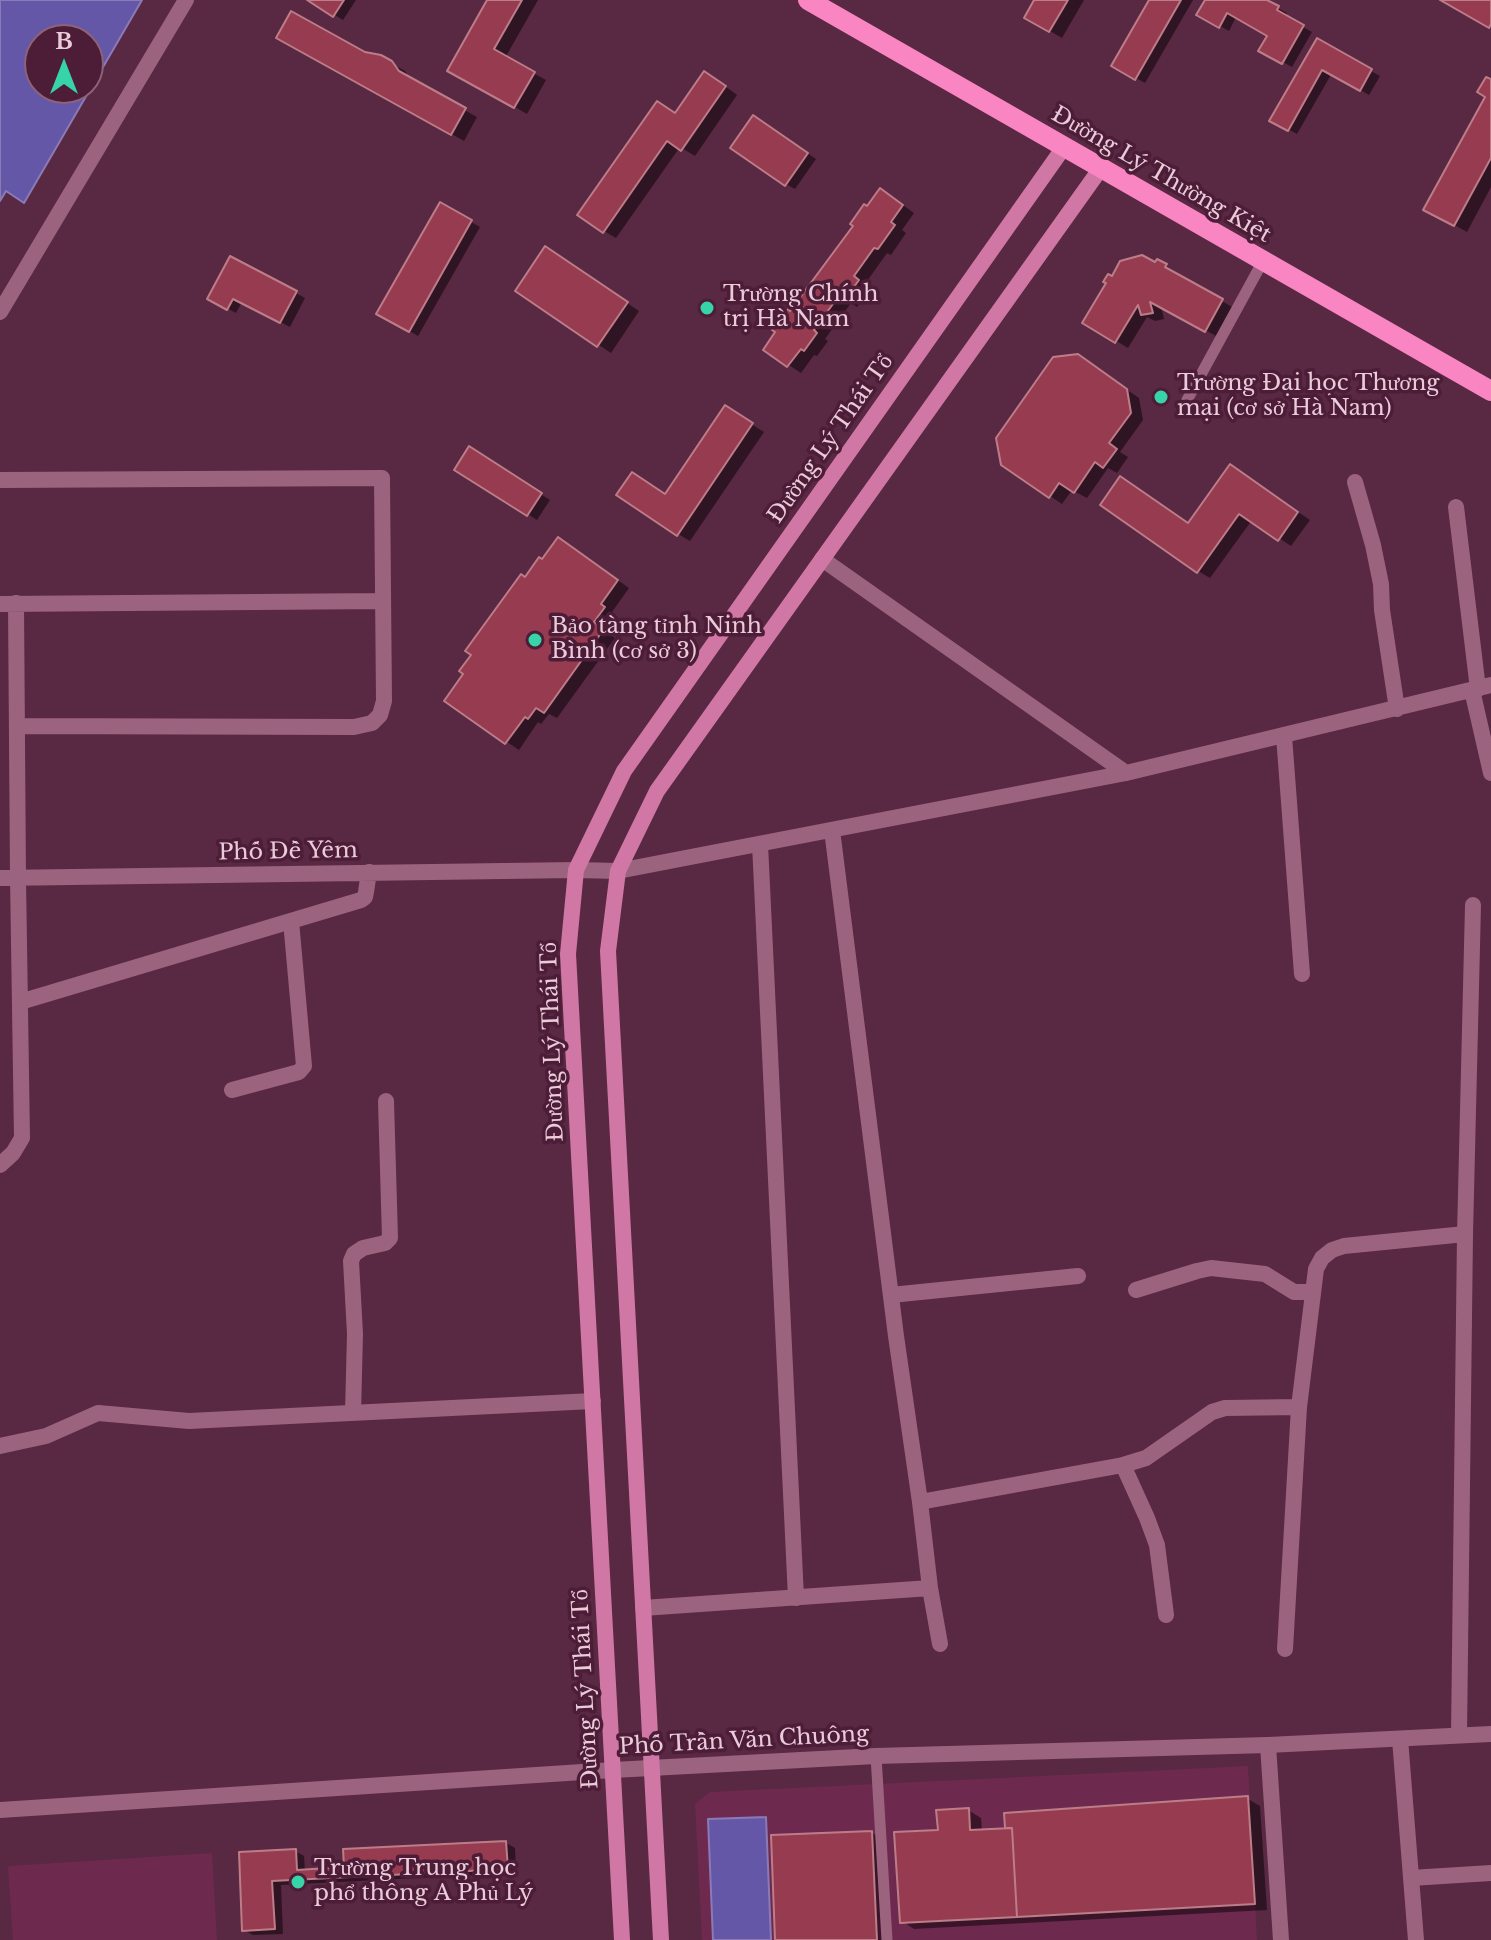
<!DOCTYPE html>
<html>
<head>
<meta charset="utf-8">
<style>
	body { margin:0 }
	#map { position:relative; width:1491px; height:1940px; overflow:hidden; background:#592842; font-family:"Libre Baskerville",serif }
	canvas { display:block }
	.north { position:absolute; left:24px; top:24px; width:80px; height:80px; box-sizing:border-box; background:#4d1d38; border:2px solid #8c6378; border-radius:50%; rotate:0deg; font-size:22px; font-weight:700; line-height:32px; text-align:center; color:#eacbd9 }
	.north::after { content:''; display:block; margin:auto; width:28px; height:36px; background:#36d4a7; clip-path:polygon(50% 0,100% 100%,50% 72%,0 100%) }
</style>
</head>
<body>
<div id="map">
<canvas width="1491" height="1940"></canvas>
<div class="north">B</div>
</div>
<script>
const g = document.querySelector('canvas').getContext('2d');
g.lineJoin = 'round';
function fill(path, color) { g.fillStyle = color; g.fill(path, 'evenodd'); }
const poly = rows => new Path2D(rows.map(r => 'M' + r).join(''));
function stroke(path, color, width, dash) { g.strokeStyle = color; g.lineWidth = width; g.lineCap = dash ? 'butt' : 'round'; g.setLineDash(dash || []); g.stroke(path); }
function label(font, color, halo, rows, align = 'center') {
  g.font = font + ' "Libre Baskerville",serif'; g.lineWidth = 7; g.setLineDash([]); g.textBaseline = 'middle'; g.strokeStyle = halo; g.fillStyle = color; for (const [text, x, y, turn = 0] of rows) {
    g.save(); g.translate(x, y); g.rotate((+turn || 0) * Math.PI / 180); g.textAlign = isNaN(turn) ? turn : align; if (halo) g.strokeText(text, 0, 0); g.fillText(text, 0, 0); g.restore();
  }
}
const green = poly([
	[1248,1766,1257,1940,702,1940,695,1804,710,1792],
	[212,1853,217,1940,13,1940,8,1866]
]);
const water = poly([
	[0,0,142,0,24,203,6,191,0,201,0,0],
	[88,40,88,88,40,88,40,40,88,40],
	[766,1817,771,1940,713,1940,708,1819,766,1817]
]);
const shadow = poly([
	[311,0,356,0,343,20],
	[489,0,538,0,505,58,546,80,527,114,450,70],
	[1036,0,1084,0,1062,38,1026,17],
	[1151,0,1193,0,1145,83,1114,66],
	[1207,0,1263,0,1287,13,1285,17,1312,32,1292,67,1261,50,1269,35,1236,17,1229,31,1199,14],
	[278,37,364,54,391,63,405,71,411,80,477,117,464,141],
	[1317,41,1380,76,1369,95,1332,73,1297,134,1272,120],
	[717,80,737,95,695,156,680,147,616,238,604,231,676,114],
	[1491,82,1491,187,1467,232,1426,209,1488,96],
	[762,123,816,159,795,189,786,184],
	[893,198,914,213,902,230,906,233,891,255,887,253,865,284,871,288,857,307,851,303,825,339,828,341,817,356,814,355,801,373,765,349,868,208],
	[441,205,480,227,418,336,379,313],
	[558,256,639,311,611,353,517,291],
	[231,258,305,298,290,327,242,302,236,313,210,299],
	[1158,261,1178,273,1177,276,1234,308,1218,337,1161,306,1164,319,1155,321,1147,317,1128,348,1085,322,1112,278,1156,265],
	[1090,364,1139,398,1143,420,1120,452,1128,457,1117,473,1108,468,1087,498,1072,490,1062,504,1003,464],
	[737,415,764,432,690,541,678,534,666,496],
	[477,454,550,500,537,520,457,469],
	[1243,474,1310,520,1291,546,1252,520,1210,578,1198,571,1189,525],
	[571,547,629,588,612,612,616,615,605,631,615,638,557,718,549,714,541,724,538,722,519,750,447,701,526,579,543,562],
	[1248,1799,1260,1806,1267,1910,914,1929,902,1921,940,1832,968,1810,981,1818,982,1831,1007,1830,1006,1815],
	[872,1833,884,1840,888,1940,777,1940],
	[506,1843,515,1848,516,1873,281,1885,283,1934,253,1935,244,1930,241,1853,295,1851,304,1856,305,1871,346,1869]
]);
const building = poly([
	[307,0,344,0,333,17,307,0],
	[487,0,522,0,494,49,535,72,514,108,447,71,487,0],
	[1034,0,1068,0,1049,32,1024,18,1034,0],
	[1149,0,1181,0,1135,80,1111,66,1149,0],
	[1205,0,1267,0,1279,6,1277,10,1304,25,1282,64,1258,51,1267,36,1227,13,1219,28,1196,15,1205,0],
	[1440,0,1491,0,1491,24,1489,28,1440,0],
	[291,11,365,52,381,55,392,61,399,71,466,108,451,135,276,38,291,11],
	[1317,38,1372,69,1360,91,1322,70,1288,131,1269,121,1317,38],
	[704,71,726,86,681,151,667,141,603,233,577,215,657,101,675,113,704,71],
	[1486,77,1491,79,1491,158,1454,226,1423,210,1485,97,1477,92,1486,77],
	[753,115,808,153,785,186,730,148,753,115],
	[880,188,903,205,891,222,895,225,878,249,874,248,854,276,859,280,844,301,838,297,814,330,817,333,804,351,801,349,787,367,763,350,775,332,772,330,788,309,790,311,853,226,850,224,864,204,867,206,880,188],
	[440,202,472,220,409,332,376,314,440,202],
	[545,246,628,302,597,347,515,291,545,246],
	[1142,255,1155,262,1157,259,1167,264,1165,267,1223,299,1205,332,1150,302,1153,313,1141,315,1138,305,1115,343,1082,323,1106,283,1103,282,1108,274,1112,276,1120,261,1142,255],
	[230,256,297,291,280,323,233,299,227,310,207,299,230,256],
	[1078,354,1127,389,1131,413,1109,443,1117,449,1103,468,1095,462,1074,493,1059,483,1049,498,1001,465,996,438,1053,357,1078,354],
	[725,405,753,423,677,536,616,495,632,472,665,494,725,405],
	[469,446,542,493,527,516,454,470,469,446],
	[1230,464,1298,512,1278,541,1239,514,1197,573,1100,505,1120,476,1188,523,1230,464],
	[558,537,618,580,601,604,605,607,594,622,604,629,544,713,536,708,528,719,525,717,505,744,444,701,463,674,459,671,471,655,465,651,521,574,525,577,539,557,542,559,558,537],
	[1248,1796,1255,1904,1017,1917,1012,1828,1005,1828,1004,1813,1248,1796],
	[969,1808,970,1830,1012,1828,1017,1917,900,1923,894,1832,938,1830,936,1810,969,1808],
	[872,1831,877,1940,775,1940,771,1835,872,1831],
	[506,1841,508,1869,272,1881,275,1929,242,1931,239,1852,296,1849,297,1870,344,1867,343,1849,506,1841]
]);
const service = poly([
	[1186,402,1263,261],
	[876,1756,887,1940]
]);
const minor = poly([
	[0,312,186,0],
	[0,480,382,478,384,701,380,715,372,723,354,727,17,726],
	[1355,482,1373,545,1381,584,1382,610,1397,709],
	[1456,507,1478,689],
	[822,559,1126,773],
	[0,604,383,601],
	[1472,690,1491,773],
	[1284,736,1302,974],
	[832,830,896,1336,920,1502,930,1588,940,1644],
	[760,844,796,1598],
	[0,878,576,870,618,871,1126,773,1491,685],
	[20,1002,361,900,365,897,366,892,369,872],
	[232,1090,299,1072,304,1066,291,921],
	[0,1165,13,1153,22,1138,18,878,16,603],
	[1136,1290,1197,1271,1211,1268,1265,1274,1294,1292,1313,1292],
	[891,1295,1078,1276],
	[353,1413,355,1334,351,1261,354,1254,363,1248,385,1243,390,1238,386,1101],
	[0,1446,46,1436,98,1413,189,1421,593,1401],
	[1123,1465,1147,1518,1157,1545,1166,1615],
	[920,1502,1123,1465,1146,1458,1212,1412,1225,1408,1299,1407],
	[643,1608,930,1588],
	[1285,1649,1299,1407,1316,1269,1322,1258,1332,1250,1344,1246,1465,1234],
	[1459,1735,1465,1234,1473,905],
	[1400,1739,1416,1940],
	[1268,1745,1281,1940],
	[1411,1878,1491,1873]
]);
const tertiary = poly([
	[0,1810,613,1770,876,1756,1268,1745,1491,1734]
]);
const secondary = poly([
	[622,1940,568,954,576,870,624,771,1064,147],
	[661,1940,608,951,618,871,657,791,1101,168]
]);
const primary = poly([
	[808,0,1491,391]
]);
const markers = [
	[707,308,8,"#36d4a7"],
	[1161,397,8,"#36d4a7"],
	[535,640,8,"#36d4a7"],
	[298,1882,8,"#36d4a7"]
];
const streetNames = [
	["Đường Lý Thường Kiệt",1161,175,30],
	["Đường Lý Thái Tổ",831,439,-55],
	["Phố Đề Yêm",288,852,-1],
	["Đường Lý Thái Tổ",553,1042,-92],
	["Đường Lý Thái Tổ",586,1689,-93],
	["Phố Trần Văn Chuông",744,1741,-3]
];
const poiNames = [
	["Trường Chính",723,295],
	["trị Hà Nam",723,320],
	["Trường Đại học Thương",1177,384],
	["mại (cơ sở Hà Nam)",1177,409],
	["Bảo tàng tỉnh Ninh",551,627],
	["Bình (cơ sở 3)",551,652],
	["Trường Trung học",314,1869],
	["phổ thông A Phủ Lý",314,1894]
];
fill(green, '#6e294f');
fill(water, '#6457a7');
stroke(water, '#8c7ab6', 2);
fill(shadow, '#0007');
fill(building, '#973b51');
stroke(building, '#bd7d88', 2);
stroke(service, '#9c637f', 11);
stroke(minor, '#9c637f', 16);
stroke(tertiary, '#9c637f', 16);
stroke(secondary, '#d177a5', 16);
stroke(primary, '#f985c3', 20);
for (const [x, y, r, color] of markers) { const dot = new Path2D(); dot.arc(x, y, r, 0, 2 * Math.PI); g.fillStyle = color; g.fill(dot); stroke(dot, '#4d1d38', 3); }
label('22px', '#eacbd9', '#4d1d38', streetNames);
label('22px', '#eacbd9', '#4d1d38', poiNames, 'left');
</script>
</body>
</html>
